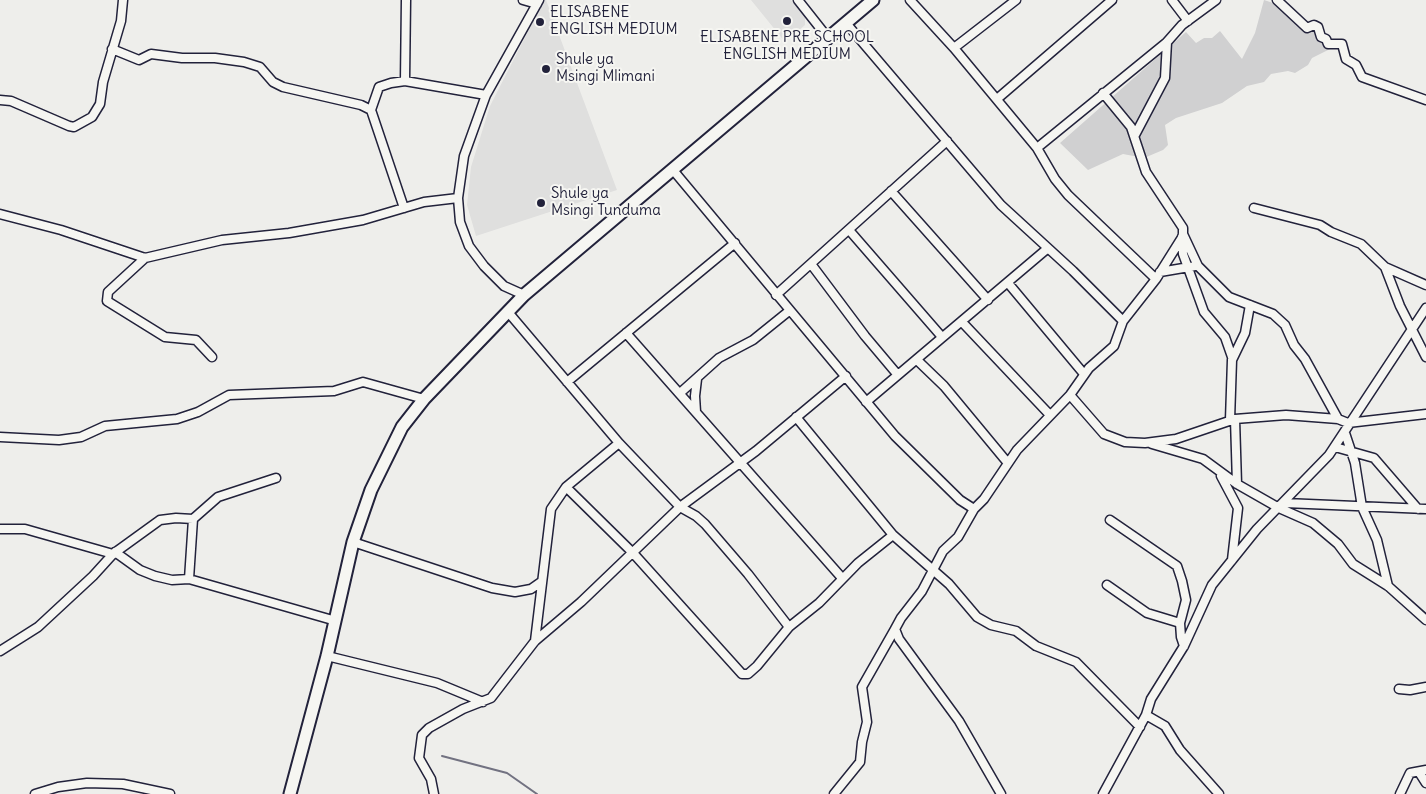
<!DOCTYPE html>
<html>
<head>
<meta charset="utf-8">
<style>
	body { margin:0 }
	canvas { display:block; background:#eeeeeb }
</style>
</head>
<body>
<canvas width="1426" height="794"></canvas>
<script>
const g = document.querySelector('canvas').getContext('2d');
g.lineJoin = 'round';
function fill(path, color) { g.fillStyle = color; g.fill(path, 'evenodd'); }
const poly = rows => new Path2D(rows.map(r => 'M' + r).join(''));
function stroke(path, color, width, dash) { g.strokeStyle = color; g.lineWidth = width; g.lineCap = dash ? 'butt' : 'round'; g.setLineDash(dash || []); g.stroke(path); }
function label(font, color, halo, rows, align = 'center') {
  g.font = font + ' Delius,sans-serif'; g.lineWidth = 4; g.setLineDash([]); g.textBaseline = 'middle'; g.strokeStyle = halo; g.fillStyle = color; for (const [text, x, y, turn = 0] of rows) {
    g.save(); g.translate(x, y); g.rotate((+turn || 0) * Math.PI / 180); g.textAlign = isNaN(turn) ? turn : align; if (halo) g.strokeText(text, 0, 0); g.fillText(text, 0, 0); g.restore();
  }
}
const built = poly([
	[544,0,546,0,617,190,476,236,467,205,471,167,490,106],
	[751,0,791,0,805,17,805,25,785,42]
]);
const green = poly([
	[1264,0,1291,9,1299,15,1303,22,1312,20,1322,24,1324,45,1330,49,1312,58,1308,65,1295,73,1288,71,1271,74,1264,82,1247,86,1222,103,1176,118,1165,125,1168,145,1163,150,1144,158,1123,154,1088,170,1060,143,1186,32,1196,43,1204,38,1212,38,1220,31,1242,59,1255,33]
]);
const stream = poly([
	[442,756,507,773,537,794]
]);
const minor = poly([
	[523,0,537,4],
	[798,0,828,38],
	[910,0,954,48,1037,148,1055,179,1068,195,1156,279],
	[1172,0,1188,21],
	[1277,0,1307,28,1314,25,1318,27,1321,37,1326,39,1328,44,1342,44,1346,59,1356,65,1362,77,1426,100],
	[846,23,1001,205,1073,271,1123,321],
	[954,48,1016,0],
	[112,49,139,60,151,54,182,58,215,58,244,62,260,67,273,82,283,87,361,105,371,110,404,208],
	[405,81,406,0],
	[997,99,1112,0],
	[0,100,11,101,69,126,74,127,92,117,100,104,103,82,121,21,123,0],
	[371,110,379,87,391,83,405,81,486,95],
	[1135,135,1165,78,1167,42],
	[1037,148,1167,42,1182,25,1216,0],
	[673,170,895,436,960,500,974,509],
	[891,191,988,300],
	[1254,208,1320,225,1331,232,1361,244,1385,267,1400,306,1426,357],
	[0,214,61,230,145,258,222,240,289,233,363,220,424,202,458,198],
	[849,230,942,337],
	[1183,234,1198,266,1229,297,1273,314,1285,325,1294,345,1305,359,1338,419],
	[1182,237,1183,254,1204,312,1225,337,1232,357],
	[145,258,108,292,107,301,165,337,196,340,212,357],
	[811,264,865,336,897,374],
	[1385,267,1426,285],
	[1160,272,1195,266],
	[1008,283,1084,374],
	[524,295,504,286,484,266,469,246,460,222,458,198,464,156,486,95,539,0],
	[776,295,947,141],
	[508,312,619,443,566,487,551,509,535,641],
	[962,322,1049,414],
	[626,333,842,578],
	[917,360,944,386,1007,462],
	[567,382,735,243],
	[680,393,719,358,753,340,789,311],
	[1070,395,1104,434,1125,442,1145,443,1176,439,1235,419,1286,415,1338,419,1348,423,1426,414],
	[866,402,1048,248],
	[696,412,695,396,697,379],
	[796,417,893,535,949,584,977,617,991,625,1016,631,1036,646,1076,662,1140,727],
	[1235,419,1237,484],
	[1230,420,1232,360,1245,333,1250,305],
	[1345,433,1355,463,1362,507,1377,540,1388,586],
	[0,437,59,440,81,437,105,426,177,419,198,412,229,395,334,391,363,382,424,399],
	[619,443,680,507,696,516,705,524,748,574,789,627],
	[1152,444,1203,459,1237,484,1279,508,1313,523,1338,544,1353,564,1388,586,1426,620],
	[1335,447,1374,458,1418,509],
	[1221,476,1238,508,1232,560],
	[566,487,633,553,742,674,748,674,757,666,789,627,819,603,858,563,893,535],
	[1285,503,1426,509],
	[1110,520,1177,566,1182,581,1186,600,1180,623],
	[0,529,25,529,113,554],
	[353,542,492,588,515,592,531,589,541,582],
	[115,552,140,570,155,576,172,580,189,579,336,621],
	[189,579,193,519],
	[1107,585,1147,613,1180,623,1181,637,1184,646],
	[0,651,38,627,93,576,113,554,160,520,176,518,193,519,218,497,276,478],
	[327,656,437,683,483,702],
	[1399,689,1410,690,1426,687],
	[1146,715,1165,726,1180,750,1219,794],
	[1419,772,1426,783],
	[35,794,58,787,87,783,123,784,170,794],
	[434,794,431,779,419,758,422,735,429,728,463,709,491,698,535,641,581,602,680,507,756,451,846,376],
	[834,794,860,762,862,742,867,722,862,687,895,629],
	[1001,794,959,721,899,639,895,629,901,618,922,591,943,551,958,537,974,509,984,499,1017,450,1070,395,1089,368,1114,346,1123,321,1156,279,1183,236,1183,228,1146,172,1131,127,1103,93],
	[1103,794,1146,715,1151,699,1184,646,1212,585,1257,529,1329,455,1426,308],
	[1400,794,1410,773,1426,770]
]);
const highway = poly([
	[290,794,327,656,353,542,371,490,402,427,424,399,524,295,873,0]
]);
const markers = [
	[787,21,5,"#22223b"],
	[540,22,5,"#22223b"],
	[546,69,5,"#22223b"],
	[541,203,5,"#22223b"]
];
const poiNames = [
	["ELISABENE",550,13],
	["ENGLISH MEDIUM",550,30],
	["ELISABENE PRE SCHOOL",787,38,"center"],
	["ENGLISH MEDIUM",787,55,"center"],
	["Shule ya",556,60],
	["Msingi Mlimani",556,77],
	["Shule ya",551,194],
	["Msingi Tunduma",551,211]
];
fill(built, '#dfdfde');
fill(green, '#d0d0d1');
stroke(stream, '#727281', 2);
stroke(minor, '#22223b', 11);
stroke(highway, '#22223b', 15);
stroke(minor, '#f6f6f2', 8);
stroke(highway, '#f6f6f2', 11);
for (const [x, y, r, color] of markers) { const dot = new Path2D(); dot.arc(x, y, r, 0, 2 * Math.PI); g.fillStyle = color; g.fill(dot); stroke(dot, '#f6f6f2', 2); }
label('15px', '#22223b', '#f6f6f2', poiNames, 'left');
</script>
</body>
</html>
